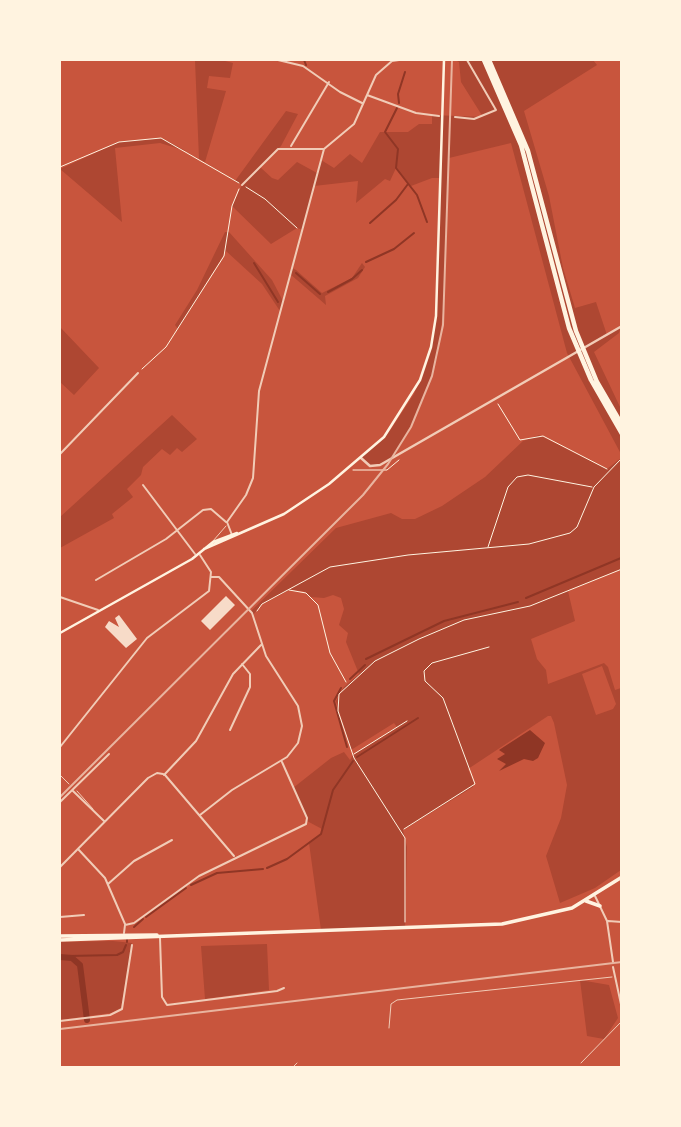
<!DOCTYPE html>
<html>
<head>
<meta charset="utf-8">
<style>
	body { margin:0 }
	#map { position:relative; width:681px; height:1127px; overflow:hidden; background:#c8553d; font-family:"Source Sans 3",sans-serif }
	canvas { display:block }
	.frame { position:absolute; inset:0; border:61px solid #fff3e0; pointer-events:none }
</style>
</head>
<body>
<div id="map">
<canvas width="681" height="1127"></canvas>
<div class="frame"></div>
</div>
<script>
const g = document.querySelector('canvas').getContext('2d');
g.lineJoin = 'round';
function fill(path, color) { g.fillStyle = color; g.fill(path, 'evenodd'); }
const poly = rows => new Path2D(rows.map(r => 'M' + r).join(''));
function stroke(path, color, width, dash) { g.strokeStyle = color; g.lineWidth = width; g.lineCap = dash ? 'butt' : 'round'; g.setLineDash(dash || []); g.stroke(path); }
const green = poly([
	[195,60,221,60,233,63,230,78,209,76,207,88,226,91,205,162,199,159],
	[455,60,593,60,597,65,524,111,549,196,563,268,575,308,596,302,607,335,621,326,619,333,594,352,621,409,621,454,567,353,511,143,449,158,444,304,437,358,424,398,408,433,393,458,380,465,370,466,361,458,391,429,414,394,424,369,435,327,441,178,432,178,411,186,396,168,390,181,385,179,356,203,358,181,314,186,303,230,297,228,271,244,232,206,242,185,235,181,286,111,298,114,281,146,260,167,272,178,278,180,297,162,317,173,321,160,334,168,350,154,362,163,380,132,408,132,419,124,432,124,432,115,483,117,461,82,459,62],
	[161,138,186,151,160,143,115,148,122,222,60,169,119,142],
	[225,232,229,232,272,280,283,301,280,311,262,284,226,251,178,329,175,325,197,290],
	[362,263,365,267,358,278,325,296,326,305,290,274,292,268,296,270,322,293,352,278],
	[60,327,99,368,74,395,60,382],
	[172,415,197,439,182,452,177,448,170,455,162,449,143,467,141,475,127,489,133,497,112,514,114,518,60,548,60,517],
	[539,435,607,469,621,458,621,569,568,591,575,621,531,639,537,659,546,670,548,684,604,663,608,667,615,690,621,688,621,870,595,888,560,903,546,856,561,818,567,785,554,723,551,716,548,716,468,769,474,783,473,787,403,830,407,847,405,927,321,930,309,843,321,834,322,829,307,821,293,788,331,758,344,752,350,760,353,755,397,727,394,723,351,750,336,701,344,687,359,674,346,642,348,633,339,625,344,609,341,598,333,595,324,598,311,597,303,591,289,590,261,605,253,615,251,611,336,528,391,513,402,519,415,519,442,506,485,477,523,441],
	[602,666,616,704,613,709,596,715,582,674],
	[113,941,132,943,121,1008,111,1013,60,1020,60,942],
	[267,944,269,990,205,999,201,946],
	[580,980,609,985,618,1018,604,1039,587,1036]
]);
const water = poly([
	[530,730,545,743,538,758,533,761,524,759,499,771,506,764,497,759,505,754,499,750]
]);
const stream = poly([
	[304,60,306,65],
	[399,103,398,94,405,72],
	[397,108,385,132,398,149,396,168,417,195,427,222],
	[370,223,396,200,408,184],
	[366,262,394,249,414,233],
	[254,263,278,302],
	[296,273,320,294],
	[328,292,352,279,362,270],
	[526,598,621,558],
	[366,659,444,621,518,602],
	[350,679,365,665],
	[341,688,334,701,347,747],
	[357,757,418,718],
	[267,868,287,859,321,834,333,790,353,761],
	[191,885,217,873,263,869],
	[146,917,186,888],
	[134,927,143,919],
	[127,942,127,940],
	[68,956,117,955,123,952,126,945]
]);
const river = poly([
	[60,957,72,958,80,965,87,1020]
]);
const building = poly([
	[226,596,235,605,210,630,201,621],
	[119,615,137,639,126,648,105,627,109,621,119,627,115,618]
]);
const path = poly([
	[60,167,119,142,161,138,239,183],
	[246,187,265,199,297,228],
	[142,369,166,347,224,256,232,206,239,189],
	[498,404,520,440,543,436,607,469],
	[353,470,387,470,399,460],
	[488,547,508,487,517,477,528,475,592,487],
	[289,590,306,593,318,605,330,653,346,682],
	[257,611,262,604,330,567,408,555,529,544,570,533,577,527,594,487,622,458],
	[354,754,407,721],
	[404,829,475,784,443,698,425,681,424,671,432,663,489,647],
	[405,922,405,838,354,758,338,711,339,694,375,661,419,639,464,620,530,606,622,569]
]);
const service = poly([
	[213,541,226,526],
	[60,775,69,784],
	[77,791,93,809],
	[389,1028,391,1004,397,1000,612,977],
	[581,1063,622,1021],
	[292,1068,297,1063]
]);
const minor = poly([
	[278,60,303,66,340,92,362,103],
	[367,95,416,113,439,116],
	[455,117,474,119,496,110,467,60],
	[291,146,329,82],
	[242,185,278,149,323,149],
	[60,454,138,373],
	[143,485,195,554],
	[232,535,227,522,246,495,253,478,259,391,324,149,354,124,376,75,392,61,399,60],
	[96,580,166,539,203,510,211,509,226,522],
	[60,597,98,610],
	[230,730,250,687,250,674,242,664],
	[60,747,147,638,209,591,211,572,200,555],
	[164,775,196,741,233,674,261,645],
	[165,775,234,856],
	[73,791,104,821],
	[60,802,109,754],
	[200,815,232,790,287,757,298,743,302,726,298,706,266,656,252,613,219,577,212,577],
	[78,849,105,878,125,924],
	[60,867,148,778,157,773,163,774],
	[108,884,134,861,172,840],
	[595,896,607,921,613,962],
	[60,917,84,915],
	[608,921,622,922],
	[124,933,125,925,134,923,199,876,306,824,307,818,282,762],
	[160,938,162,997,167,1005,277,991,284,988],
	[613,967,622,1009],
	[60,1021,110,1015,122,1009,132,945]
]);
const tertiary = poly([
	[361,458,370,466,380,465,622,326]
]);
const secondary = poly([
	[204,549,284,514,329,484,384,437,420,380,431,347,436,316,444,60],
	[60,633,192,559,213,542,237,533]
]);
const primary = poly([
	[586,901,600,906],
	[60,936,157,935],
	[60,940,502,924,572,908,622,877]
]);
const motorway = poly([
	[484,60,521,145,569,328,591,380,622,434],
	[489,60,528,151,576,331,597,382,622,425]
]);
const rail = poly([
	[60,797,363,495,388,464,411,427,432,376,443,325,452,60],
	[60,1029,622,962]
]);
fill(green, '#ae4732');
fill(water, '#8f3625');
stroke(stream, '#8f3625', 2);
stroke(river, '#8f3625', 6);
fill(building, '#f7dbc8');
stroke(path, '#fff3e0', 1);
stroke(service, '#f1ccb7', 1);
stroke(minor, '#f1ccb7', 2);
stroke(tertiary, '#f1ccb7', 2.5);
stroke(secondary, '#fff3e0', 2.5);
stroke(primary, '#fff3e0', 3.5);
stroke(motorway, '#fff3e0', 4.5);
stroke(rail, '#e9b49f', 2);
</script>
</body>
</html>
